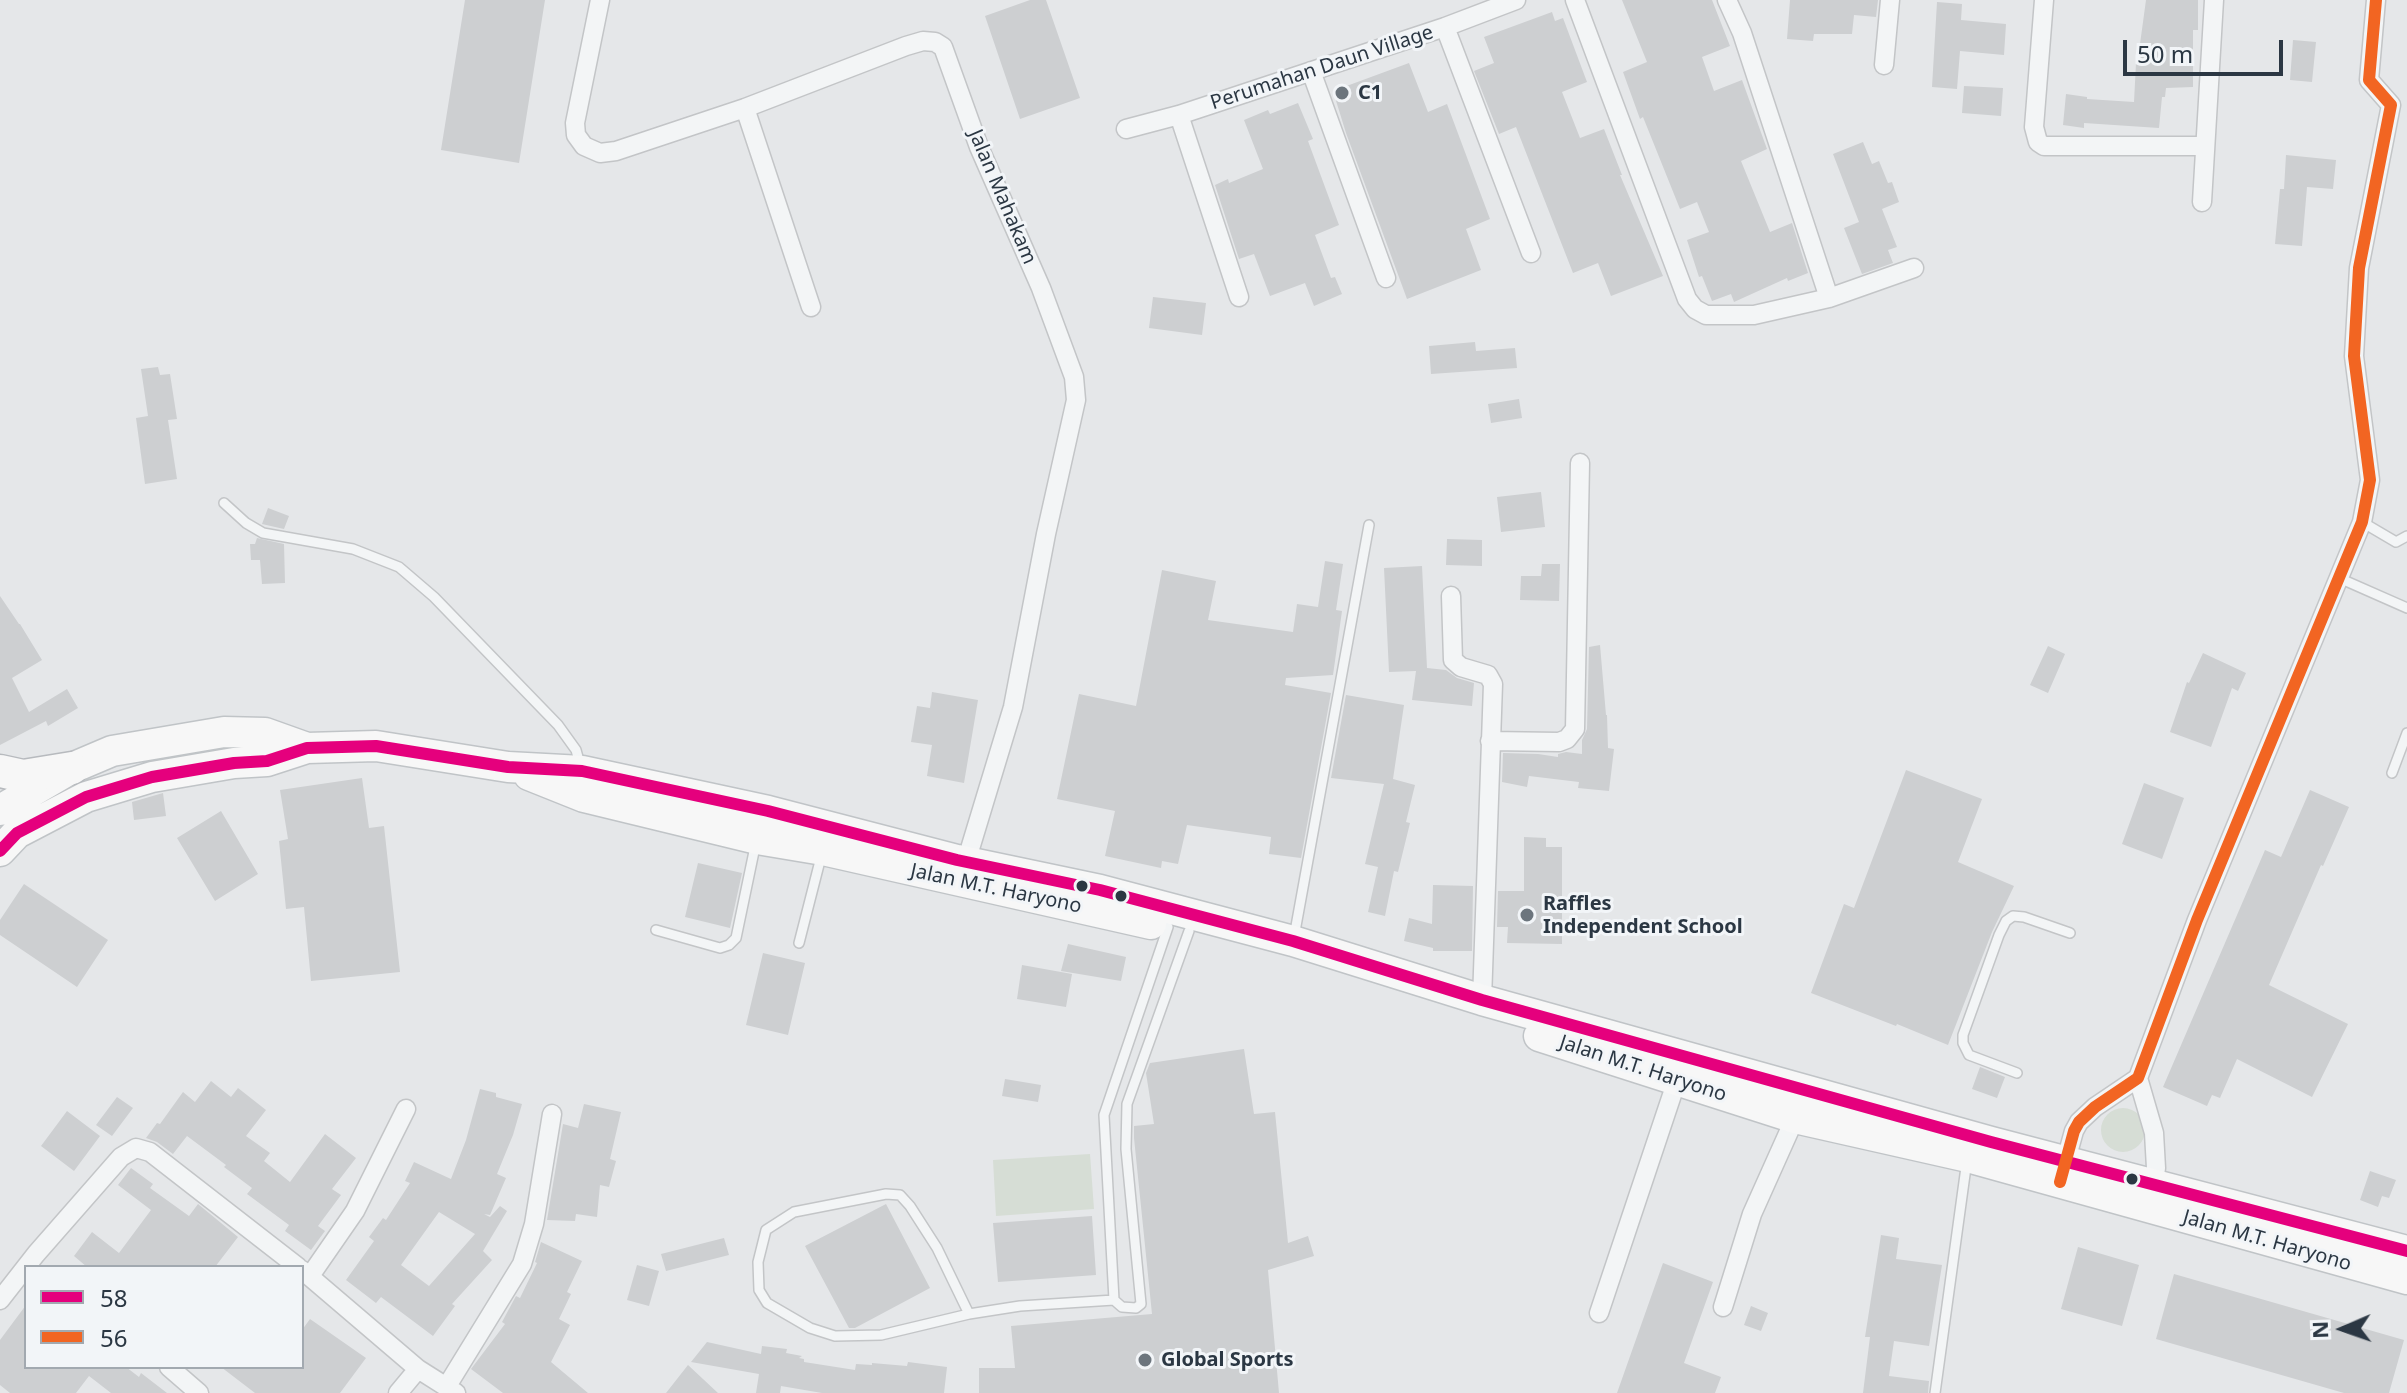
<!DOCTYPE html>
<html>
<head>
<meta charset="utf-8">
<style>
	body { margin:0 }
	#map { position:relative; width:2407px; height:1393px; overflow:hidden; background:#e5e7e9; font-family:"Noto Sans",sans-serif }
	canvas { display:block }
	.legend { position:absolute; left:24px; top:1265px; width:280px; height:104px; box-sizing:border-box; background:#f2f5f8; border:2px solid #a2a9b0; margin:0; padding:10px 14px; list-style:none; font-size:24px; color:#2b3743 }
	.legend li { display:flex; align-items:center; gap:16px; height:40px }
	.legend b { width:40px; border:2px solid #a2a9b0 }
	.north { position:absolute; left:2303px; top:1289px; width:80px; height:80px; -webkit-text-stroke:6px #f2f5f8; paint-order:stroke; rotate:268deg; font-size:22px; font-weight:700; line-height:32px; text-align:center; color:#2b3743 }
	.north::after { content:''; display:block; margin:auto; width:28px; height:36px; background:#2b3743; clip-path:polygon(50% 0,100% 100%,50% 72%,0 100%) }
	.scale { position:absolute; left:2123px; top:40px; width:160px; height:36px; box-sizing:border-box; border:4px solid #2b3743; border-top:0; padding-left:10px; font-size:24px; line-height:28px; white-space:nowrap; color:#2b3743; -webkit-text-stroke:6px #f2f5f8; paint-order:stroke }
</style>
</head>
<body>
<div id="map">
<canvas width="2407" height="1393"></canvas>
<ul class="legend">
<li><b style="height:10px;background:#e5007d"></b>58</li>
<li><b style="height:10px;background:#f26522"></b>56</li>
</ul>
<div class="north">N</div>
<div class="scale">50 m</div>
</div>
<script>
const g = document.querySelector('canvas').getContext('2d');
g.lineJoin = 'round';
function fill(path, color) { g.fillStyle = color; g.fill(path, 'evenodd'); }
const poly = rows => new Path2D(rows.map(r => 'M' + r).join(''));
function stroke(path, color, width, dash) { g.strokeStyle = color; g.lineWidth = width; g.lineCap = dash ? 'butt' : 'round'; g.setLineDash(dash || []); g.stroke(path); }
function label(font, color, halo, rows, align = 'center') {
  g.font = font + ' "Noto Sans",sans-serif'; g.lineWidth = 6; g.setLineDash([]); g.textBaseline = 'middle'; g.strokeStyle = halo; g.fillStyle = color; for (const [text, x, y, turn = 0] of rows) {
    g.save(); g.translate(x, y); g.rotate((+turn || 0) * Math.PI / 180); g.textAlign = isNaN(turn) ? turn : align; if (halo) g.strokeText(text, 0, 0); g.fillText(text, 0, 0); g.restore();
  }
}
const green = poly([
	'2101 1130a22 22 0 1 1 44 0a22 22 0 1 1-44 0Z',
	[1090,1154,1094,1209,996,1216,993,1160]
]);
const building = poly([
	[465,0,545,0,519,163,441,150],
	[1030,0,1046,0,1080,98,1020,119,985,16],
	[1622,0,1712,0,1730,46,1702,57,1714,91,1742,80,1767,149,1741,161,1770,232,1792,223,1808,273,1788,281,1787,278,1734,302,1731,294,1712,301,1702,276,1699,277,1687,240,1709,232,1697,202,1680,209,1643,117,1640,119,1623,72,1647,62],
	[1790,0,1878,0,1876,17,1854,15,1852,34,1814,34,1813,41,1787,39],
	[2146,0,2198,0,2198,30,2193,30,2193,87,2166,88,2165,97,2162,97,2159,128,2084,123,2084,128,2063,125,2066,94,2087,97,2087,99,2134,102,2137,44,2140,44],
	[1937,2,1962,4,1961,20,2006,24,2004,55,1960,51,1957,89,1932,87],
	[1552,12,1555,21,1563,18,1587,82,1562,92,1580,138,1604,129,1622,175,1620,175,1663,276,1611,296,1598,263,1573,273,1516,127,1499,134,1474,71,1494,63,1484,37],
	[2293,40,2316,42,2312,82,2290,80],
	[1409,63,1428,112,1447,104,1490,219,1466,229,1481,270,1407,299,1346,133,1333,91],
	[1964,86,2003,88,2001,116,1962,113],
	[1298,103,1313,139,1308,141,1339,225,1315,235,1331,278,1335,277,1342,294,1314,306,1305,283,1270,296,1254,254,1239,259,1215,185,1228,179,1229,183,1263,169,1244,120,1268,110,1270,114],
	[1863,142,1872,164,1879,161,1888,183,1892,182,1899,202,1882,209,1897,247,1888,250,1893,263,1862,274,1844,228,1859,222,1833,154],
	[2286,155,2336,160,2333,189,2307,187,2302,246,2275,244,2280,189,2284,189],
	[1153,297,1206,303,1202,335,1149,328],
	[1475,342,1476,351,1515,348,1517,368,1431,374,1429,346],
	[158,367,160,375,170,374,177,419,168,420,177,479,145,484,136,418,148,416,141,369],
	[1519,399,1522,418,1491,423,1488,404],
	[1541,492,1545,527,1501,532,1497,497],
	[268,508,289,516,284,529,262,524],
	[257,538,284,544,285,583,262,584,260,560,251,560,250,544,255,544],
	[1447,539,1482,540,1482,566,1446,565],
	[1325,561,1343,564,1336,610,1342,611,1333,675,1286,678,1285,685,1331,693,1301,858,1269,854,1271,837,1187,825,1178,864,1162,861,1161,868,1105,856,1115,811,1057,799,1079,694,1136,706,1162,570,1216,581,1208,620,1293,632,1297,604,1318,607],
	[1542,564,1560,564,1559,601,1520,600,1521,576,1541,576],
	[1422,566,1427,668,1446,670,1457,678,1474,683,1472,706,1412,700,1416,671,1389,672,1384,568],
	[0,596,19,624,20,624,42,660,12,678,29,712,67,689,78,708,48,726,46,721,0,745],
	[1600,645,1606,715,1607,715,1608,748,1614,749,1609,791,1578,788,1579,782,1529,776,1527,787,1502,782,1503,753,1538,754,1558,757,1558,754,1566,752,1582,754,1582,740,1587,729,1589,647],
	[2048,646,2065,654,2048,693,2030,685],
	[2203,653,2246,673,2238,691,2232,688,2211,747,2170,732,2187,682,2189,683],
	[932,692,978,700,964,783,927,776,932,745,911,742,917,706,930,708],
	[1346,695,1404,705,1393,779,1415,785,1406,822,1410,823,1398,872,1394,871,1385,916,1368,912,1378,867,1365,864,1384,784,1331,778],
	[1906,770,1982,799,1958,862,2014,886,1992,932,1948,1045,1897,1024,1896,1026,1811,993,1844,904,1854,908],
	[362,778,369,828,384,826,400,972,311,981,304,907,286,909,279,841,288,839,280,790],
	[2144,783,2184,798,2162,859,2122,844],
	[2310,790,2349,807,2323,866,2321,865,2269,985,2348,1024,2312,1097,2237,1059,2220,1098,2212,1095,2207,1106,2163,1087,2265,850,2281,857],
	[163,793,166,816,134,820,132,802],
	[221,811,258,874,215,901,177,838],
	[1524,837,1546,838,1546,847,1562,847,1562,944,1507,943,1508,927,1497,927,1498,891,1524,891],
	[698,863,742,873,730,928,685,917],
	[24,884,108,940,77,987,0,935,0,920],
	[1433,885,1473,886,1472,951,1433,951,1433,948,1404,941,1409,918,1432,924],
	[1068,944,1126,957,1121,981,1061,971],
	[763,953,805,963,788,1035,746,1025],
	[1022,965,1072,974,1066,1007,1017,999],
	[1244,1049,1254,1114,1275,1112,1288,1243,1308,1236,1314,1256,1268,1270,1279,1393,979,1393,979,1368,1015,1368,1011,1326,1152,1314,1134,1138,1134,1126,1154,1124,1146,1073,1150,1063],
	[1980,1067,2005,1077,1997,1098,1972,1089],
	[1005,1079,1041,1085,1038,1102,1002,1096],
	[211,1081,231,1097,238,1088,266,1110,246,1136,270,1153,264,1161,290,1182,325,1134,356,1158,332,1189,341,1195,318,1226,325,1231,311,1250,285,1231,289,1225,247,1194,252,1188,224,1167,226,1165,187,1136,173,1154,157,1142,146,1138,157,1123,160,1124,183,1092,195,1102],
	[480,1089,496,1093,496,1097,522,1104,513,1135,497,1174,506,1178,490,1215,484,1214,490,1217,500,1206,507,1211,483,1251,492,1260,452,1304,455,1306,433,1336,381,1297,376,1303,346,1280,374,1241,369,1237,383,1218,386,1220,410,1183,405,1181,414,1162,451,1179,466,1140],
	[439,1212,475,1234,429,1286,401,1265],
	[117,1097,133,1108,112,1136,96,1125],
	[584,1104,621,1112,610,1159,616,1161,609,1187,600,1185,597,1217,576,1214,575,1221,547,1220,563,1124,578,1128],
	[67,1111,100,1136,74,1171,41,1146],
	[131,1168,153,1184,150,1188,189,1216,198,1204,238,1237,215,1267,87,1267,74,1256,92,1232,119,1253,151,1210,118,1185],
	[2370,1171,2396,1180,2389,1198,2382,1196,2378,1207,2360,1200],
	[886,1204,930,1288,855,1328,849,1328,805,1246],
	[1092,1216,1096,1275,998,1282,993,1223],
	[1881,1235,1899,1238,1896,1259,1942,1265,1929,1346,1894,1341,1889,1376,1929,1381,1928,1393,1863,1393,1870,1337,1865,1337],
	[724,1238,729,1255,666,1271,661,1254],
	[541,1242,582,1261,567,1292,571,1294,559,1319,570,1325,551,1362,588,1393,503,1393,471,1369,505,1324,502,1322,516,1296,520,1298,537,1263,535,1262],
	[2078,1247,2139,1265,2122,1326,2061,1309],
	[1663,1263,1713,1282,1684,1363,1721,1377,1715,1393,1617,1393],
	[637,1265,659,1271,649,1306,627,1300],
	[2174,1274,2404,1340,2389,1393,2344,1393,2156,1339],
	[26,1305,26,1367,126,1367,139,1377,141,1373,167,1393,111,1393,89,1376,76,1393,10,1393,0,1385,0,1340],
	[1751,1306,1768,1313,1761,1331,1744,1325],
	[310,1319,366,1358,340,1393,255,1393,221,1367,302,1367,302,1330],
	[707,1342,761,1354,762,1346,787,1349,786,1353,802,1356,799,1358,804,1359,804,1362,855,1370,856,1364,872,1365,872,1363,907,1366,908,1362,947,1367,944,1393,822,1393,781,1386,780,1393,756,1393,759,1374,691,1362],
	[688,1365,718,1393,666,1393]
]);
const service = poly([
	[224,503,246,523,263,533,353,549,399,567,434,597,558,725,576,750,581,768],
	[2362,522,2396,542,2407,536],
	[2339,578,2407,608],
	[2392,773,2407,733],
	[1168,927,1104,1115,1114,1300,1122,1307,1136,1308,1141,1304,1126,1149,1127,1104,1189,931],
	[656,930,720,948,729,945,736,938,756,842],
	[1294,937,1369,525],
	[799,943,822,853],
	[2017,1073,1969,1055,1963,1043,1963,1035,1999,935,2006,921,2013,916,2024,917,2070,933],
	[969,1314,937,1248,910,1206,900,1195,886,1194,794,1212,766,1230,758,1262,759,1290,767,1303,810,1328,835,1336,881,1335,969,1314,1020,1306,1114,1300],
	[1935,1393,1967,1160]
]);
const minor = poly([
	[600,0,575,123,576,135,584,146,600,153,616,151,745,108,906,46,923,41,935,42,943,47,979,147,1041,288,1074,377,1076,400,1046,534,1013,707,966,862],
	[1575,0,1687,299,1695,309,1706,315,1754,315,1829,298,1914,268],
	[1727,0,1742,33,1829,298],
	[2044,0,2034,127,2038,142,2044,146,2205,146],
	[1445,27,1531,253],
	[1884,65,1890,0],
	[1311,71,1386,278],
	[745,108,811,307],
	[1179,115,1239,297],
	[1126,129,1179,115,1445,27,1516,0],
	[2202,202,2214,0],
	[1451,596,1453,660,1461,667,1488,675,1493,684,1482,1000],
	[1490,741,1559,742,1567,739,1575,729,1580,463],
	[2138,1078,2154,1133,2156,1168,2153,1186],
	[2066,1160,2074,1131,2079,1122,2095,1107,2138,1078,2197,920,2362,522,2370,480,2354,356,2359,268,2391,105,2369,80,2376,0],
	[302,1270,418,1369,456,1393],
	[310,1276,355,1211,406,1109],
	[0,1300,36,1254,121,1157,136,1148,150,1152,298,1267],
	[1723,1307,1752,1214,1795,1118],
	[1599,1313,1677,1080],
	[169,1367,199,1393],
	[447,1386,522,1264,534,1224,552,1114],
	[398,1393,418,1369]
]);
const primary = poly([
	[529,775,584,797,757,839,823,850,1151,924],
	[0,810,72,768,112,751,224,732,265,733,307,748],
	[0,851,17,833,86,797,152,777,234,763,267,761,307,748,376,746,508,767,582,771,768,811,957,860,1100,890,1293,941,1482,1000,1991,1142,2407,1251],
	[1539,1036,1795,1118,1968,1157,2407,1279]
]);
const trunk = poly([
	[0,771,23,776,72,768]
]);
const bus1 = poly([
	[0,851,17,833,86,797,152,777,234,763,267,761,307,748,376,746,508,767,582,771,768,811,957,860,1100,890,1293,941,1482,1000,1991,1142,2407,1251]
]);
const bus2 = poly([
	[2060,1182,2074,1131,2079,1122,2095,1107,2138,1078,2197,920,2362,522,2370,480,2354,356,2359,268,2391,105,2369,80,2376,0]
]);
const markers = [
	[1342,93,8,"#6c757d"],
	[1082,886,7,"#2b3743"],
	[1121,896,7,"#2b3743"],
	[1527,915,8,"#6c757d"],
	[2132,1179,7,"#2b3743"],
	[1145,1360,8,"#6c757d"]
];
const streetNames = [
	["Perumahan Daun Village",1322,68,-18],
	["Jalan Mahakam",1002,197,67],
	["Jalan M.T. Haryono",996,889,12],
	["Jalan M.T. Haryono",1643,1069,18],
	["Jalan M.T. Haryono",2267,1241,16]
];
const poiNames = [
	["C1",1358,93],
	["Raffles",1543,904],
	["Independent School",1543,927],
	["Global Sports",1161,1360]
];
fill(green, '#d6ddd5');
fill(building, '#cdcfd1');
stroke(service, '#c3c5c7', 12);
stroke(minor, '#c3c5c7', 21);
stroke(primary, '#c0c4c7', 33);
stroke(trunk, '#b7babe', 35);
stroke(service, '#f3f5f6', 9);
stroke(minor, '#f3f5f6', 18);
stroke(primary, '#f7f7f7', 30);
stroke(trunk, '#f7f7f7', 32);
stroke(bus1, '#e5007d', 12);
stroke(bus2, '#f26522', 12);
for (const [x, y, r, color] of markers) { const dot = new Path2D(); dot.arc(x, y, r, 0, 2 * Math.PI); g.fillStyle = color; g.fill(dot); stroke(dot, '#f2f5f8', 3); }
label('20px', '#2b3743', '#f2f5f8', streetNames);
label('bold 20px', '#2b3743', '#f2f5f8', poiNames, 'left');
</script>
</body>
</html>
